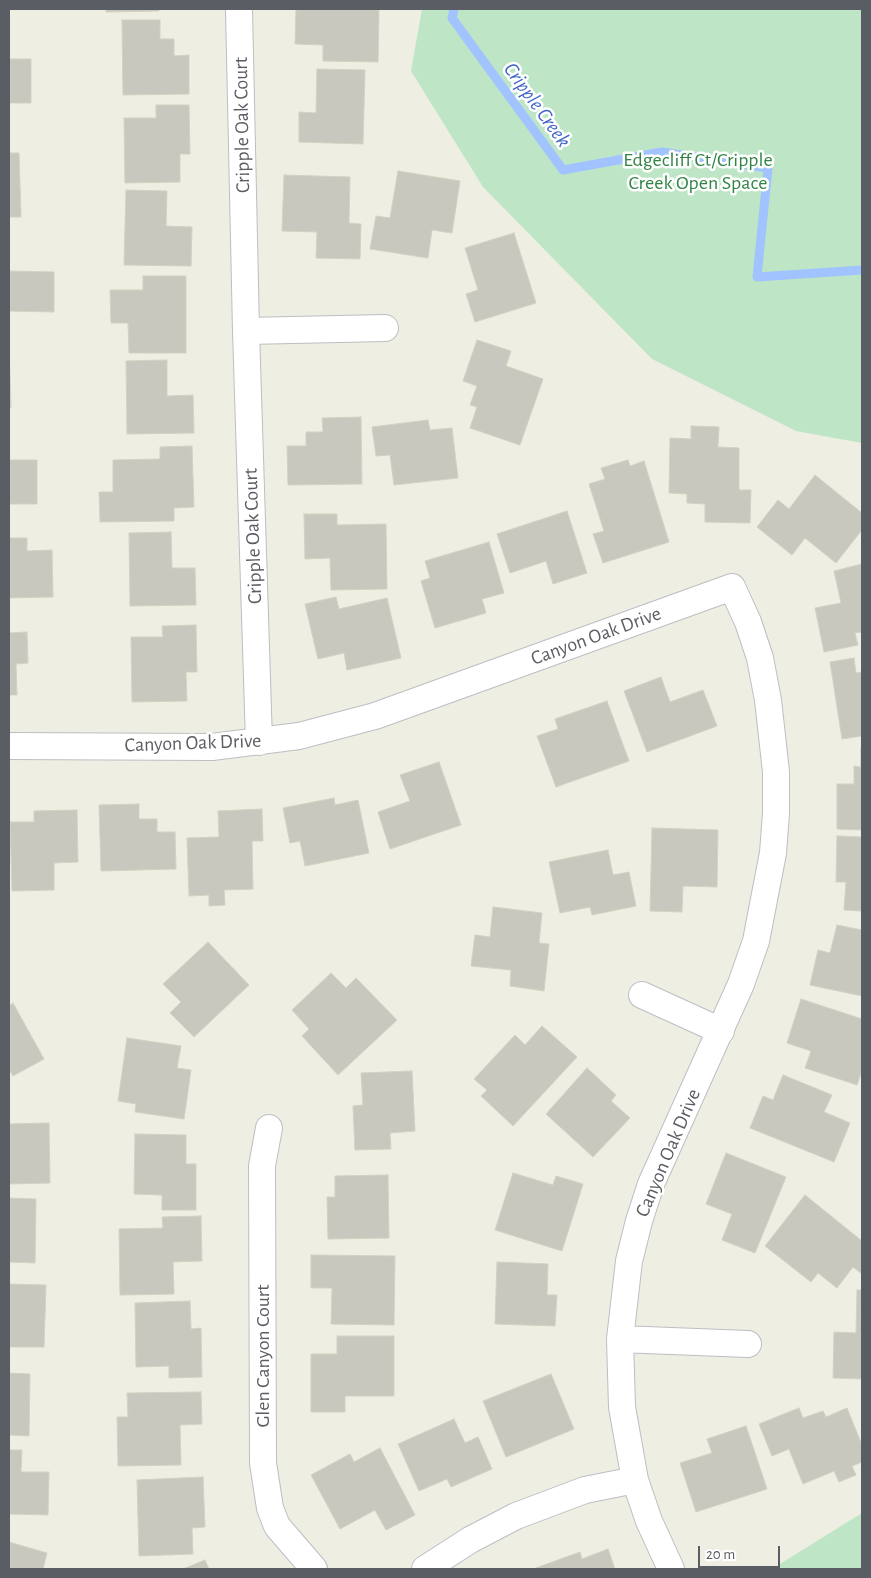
<!DOCTYPE html>
<html>
<head>
<meta charset="utf-8">
<style>
	body { margin:0 }
	#map { position:relative; width:871px; height:1578px; overflow:hidden; background:#eeeee2; font-family:"Alegreya Sans",sans-serif }
	canvas { display:block }
	.frame { position:absolute; inset:0; border:10px solid #5b5d64; pointer-events:none }
	.scale { position:absolute; left:698px; top:1546px; width:82px; height:22px; box-sizing:border-box; border:2px solid #5b5d64; border-top:0; padding-left:6px; font-size:15px; line-height:18px; white-space:nowrap; color:#5b5d64; -webkit-text-stroke:4px #fff; paint-order:stroke }
</style>
</head>
<body>
<div id="map">
<canvas width="871" height="1578"></canvas>
<div class="frame"></div>
<div class="scale">20 m</div>
</div>
<script>
const g = document.querySelector('canvas').getContext('2d');
g.lineJoin = 'round';
function fill(path, color) { g.fillStyle = color; g.fill(path, 'evenodd'); }
const poly = rows => new Path2D(rows.map(r => 'M' + r).join(''));
function stroke(path, color, width, dash) { g.strokeStyle = color; g.lineWidth = width; g.lineCap = dash ? 'butt' : 'round'; g.setLineDash(dash || []); g.stroke(path); }
function label(font, color, halo, rows, align = 'center') {
  g.font = font + ' "Alegreya Sans",sans-serif'; g.lineWidth = 5; g.setLineDash([]); g.textBaseline = 'middle'; g.strokeStyle = halo; g.fillStyle = color; for (const [text, x, y, turn = 0] of rows) {
    g.save(); g.translate(x, y); g.rotate((+turn || 0) * Math.PI / 180); g.textAlign = isNaN(turn) ? turn : align; if (halo) g.strokeText(text, 0, 0); g.fillText(text, 0, 0); g.restore();
  }
}
const green = poly([
	[422,9,862,9,862,443,796,431,652,359,483,187,411,71],
	[862,1513,862,1569,772,1569]
]);
const stream = poly([
	[454,9,452,18,563,170,662,152,768,168,757,277,862,270]
]);
const building = poly([
	[106,9,159,9,159,11,106,12,106,9],
	[296,9,379,9,378,62,323,61,323,45,295,44,296,9],
	[122,20,160,20,160,39,174,39,174,56,189,55,189,94,123,95,122,20],
	[9,59,31,59,31,103,9,103,9,59],
	[317,69,365,70,363,144,299,142,299,112,316,113,317,69],
	[156,105,189,105,190,154,180,154,180,182,125,183,124,118,156,118,156,105],
	[9,153,19,153,21,217,9,217,9,153],
	[398,171,460,181,452,233,432,230,428,258,370,249,376,216,390,218,398,171],
	[284,175,350,177,349,223,361,224,360,259,316,258,317,232,282,231,284,175],
	[126,190,167,191,166,226,192,227,191,266,124,265,126,190],
	[514,233,536,303,475,322,466,294,478,290,465,248,514,233],
	[9,271,54,272,54,312,9,311,9,271],
	[143,276,186,276,186,353,129,353,128,323,111,323,110,290,143,290,143,276],
	[477,340,511,351,506,366,543,379,520,445,470,428,477,407,470,405,477,386,463,381,477,340],
	[9,343,11,408,9,408,9,343],
	[167,360,167,396,193,395,194,433,127,434,126,361,167,360],
	[361,417,362,484,288,485,287,446,306,446,306,432,323,432,322,418,361,417],
	[428,420,430,430,452,428,458,478,394,485,390,455,376,456,372,427,428,420],
	[691,426,719,427,718,447,739,448,739,490,751,490,750,523,705,522,705,504,687,503,687,494,669,493,670,438,691,439,691,426],
	[192,446,194,507,174,508,174,521,100,522,99,492,113,492,113,460,160,459,160,447,192,446],
	[9,460,37,460,37,504,9,504,9,460],
	[628,460,630,466,644,461,669,542,603,563,593,534,604,531,589,484,605,479,601,468,628,460],
	[815,475,862,513,862,530,836,563,805,538,792,555,757,527,778,500,789,509,815,475],
	[567,511,587,573,553,584,546,561,510,573,497,534,567,511],
	[304,514,337,514,337,525,386,524,387,589,331,590,330,558,305,559,304,514],
	[171,532,172,568,195,568,196,605,130,606,129,533,171,532],
	[9,538,27,538,27,551,52,550,53,597,9,598,9,538],
	[489,542,504,593,482,599,486,613,435,628,421,581,430,578,425,561,489,542],
	[862,564,862,632,855,633,858,645,824,652,815,608,841,603,834,571,862,564],
	[336,597,339,609,387,598,401,658,347,670,344,653,318,659,305,604,336,597],
	[196,625,197,672,186,672,187,701,132,702,131,637,163,637,162,626,196,625],
	[27,632,28,663,16,664,17,695,9,695,9,633,27,632],
	[854,658,856,673,862,672,862,736,842,739,830,662,854,658],
	[661,677,670,702,703,690,717,726,647,752,624,691,661,677],
	[607,701,629,761,556,787,537,736,558,729,555,719,607,701],
	[861,748,862,830,837,829,837,784,854,784,854,766,861,767,861,748],
	[439,762,461,825,390,849,378,812,410,801,400,775,439,762],
	[334,798,335,805,358,800,369,853,305,866,300,841,290,843,283,808,334,798],
	[139,804,139,819,157,819,157,832,175,832,176,869,101,871,99,805,139,804],
	[262,809,263,841,252,841,253,889,224,890,225,905,209,906,209,895,189,896,187,838,219,837,218,811,262,809],
	[77,810,78,862,54,863,54,890,12,891,10,822,34,822,34,811,77,810],
	[652,828,718,830,717,887,683,886,682,912,650,911,652,828],
	[837,836,862,837,862,911,844,910,846,882,836,882,837,836],
	[608,850,613,875,629,872,636,906,592,915,590,907,560,913,549,862,608,850],
	[493,907,542,913,539,943,549,944,544,991,510,986,511,970,471,966,475,935,490,937,493,907],
	[837,925,862,930,862,996,810,985,818,950,830,953,837,925],
	[208,942,249,985,194,1037,170,1013,181,1002,163,984,208,942],
	[331,973,346,988,356,978,397,1020,338,1075,302,1036,309,1029,292,1010,331,973],
	[801,999,862,1019,862,1070,857,1085,805,1068,811,1051,787,1043,801,999],
	[13,1003,44,1059,13,1076,9,1069,9,1006,13,1003],
	[542,1026,577,1057,513,1126,481,1096,487,1090,474,1079,515,1035,525,1045,542,1026],
	[127,1038,181,1046,177,1068,191,1070,184,1119,135,1112,136,1104,118,1101,127,1038],
	[587,1068,616,1095,611,1101,630,1118,593,1157,546,1114,587,1068],
	[412,1071,415,1131,390,1133,391,1149,355,1150,353,1106,363,1105,361,1073,412,1071],
	[783,1075,832,1095,824,1112,850,1123,834,1162,750,1128,763,1096,773,1100,783,1075],
	[49,1123,50,1183,9,1184,9,1124,49,1123],
	[135,1134,186,1135,186,1164,196,1164,196,1210,162,1210,162,1195,134,1194,135,1134],
	[726,1153,786,1177,755,1253,722,1240,732,1214,706,1204,726,1153],
	[513,1173,553,1185,556,1176,583,1184,562,1251,495,1230,513,1173],
	[388,1175,389,1238,328,1239,327,1197,335,1197,335,1176,388,1175],
	[805,1195,862,1241,862,1274,853,1267,837,1288,818,1273,811,1282,765,1246,805,1195],
	[9,1198,36,1199,35,1263,9,1262,9,1198],
	[201,1216,202,1261,173,1262,174,1294,120,1295,119,1229,163,1228,162,1217,201,1216],
	[311,1255,395,1256,394,1325,331,1324,332,1288,311,1288,311,1255],
	[497,1262,548,1264,547,1295,557,1295,555,1326,495,1324,497,1262],
	[9,1284,46,1285,44,1347,9,1347,9,1284],
	[857,1290,862,1290,862,1379,833,1378,834,1332,856,1333,857,1290],
	[190,1301,191,1329,201,1328,202,1377,169,1378,169,1366,136,1367,135,1303,190,1301],
	[337,1336,394,1336,394,1396,345,1396,345,1412,311,1412,311,1354,337,1354,337,1336],
	[9,1373,30,1374,29,1436,9,1435,9,1373],
	[551,1374,574,1429,506,1457,483,1401,551,1374],
	[201,1392,202,1424,180,1425,181,1465,118,1466,117,1417,128,1417,127,1393,201,1392],
	[799,1408,803,1418,823,1411,826,1417,847,1408,862,1445,862,1462,852,1466,856,1475,839,1482,834,1471,803,1484,789,1449,772,1456,759,1424,799,1408],
	[454,1419,465,1443,478,1437,492,1469,451,1487,447,1479,419,1491,398,1444,454,1419],
	[746,1426,767,1489,696,1512,680,1463,712,1453,707,1439,746,1426],
	[380,1448,415,1515,386,1530,375,1510,340,1529,311,1475,350,1454,354,1462,380,1448],
	[9,1450,22,1450,21,1472,49,1472,48,1515,9,1514,9,1450],
	[203,1477,205,1527,192,1528,193,1554,139,1556,137,1480,203,1477],
	[9,1542,47,1553,43,1569,9,1569,9,1542],
	[608,1549,615,1569,533,1569,580,1552,582,1559,608,1549],
	[205,1560,209,1569,183,1569,205,1560]
]);
const minor = poly([
	[239,9,246,331,259,742],
	[246,331,385,328],
	[9,746,212,747,299,736,375,716,732,587,748,622,760,658,768,700,776,772,776,813,773,853,756,941,741,984,651,1184,639,1221,629,1261,620,1339,622,1407,635,1480,649,1521,671,1569],
	[642,995,721,1031],
	[269,1128,262,1166,263,1463,270,1508,277,1526,314,1569],
	[620,1339,748,1344],
	[425,1569,470,1540,516,1516,585,1490,635,1480]
]);
const streetNames = [
	["Cripple Oak Court",242,125,-91],
	["Cripple Oak Court",253,536,-92],
	["Canyon Oak Drive",596,636,-20],
	["Canyon Oak Drive",193,743,-2],
	["Canyon Oak Drive",668,1153,-67],
	["Glen Canyon Court",263,1356,-90]
];
const parkNames = [
	["Edgecliff Ct/Cripple",698,160],
	["Creek Open Space",698,183]
];
const waterNames = [
	["Cripple Creek",537,105,54]
];
fill(green, '#bee6c6');
stroke(stream, '#a1c3ff', 9);
fill(building, '#c9c8bf');
stroke(building, '#d3d1c0', 1);
stroke(minor, '#bdbec4', 28);
stroke(minor, '#fff', 26);
label('20px', '#5b5d64', '#fff', streetNames);
label('20px', '#328446', '#fff', parkNames);
label('italic 21px', '#4066c6', '#fff', waterNames);
</script>
</body>
</html>
